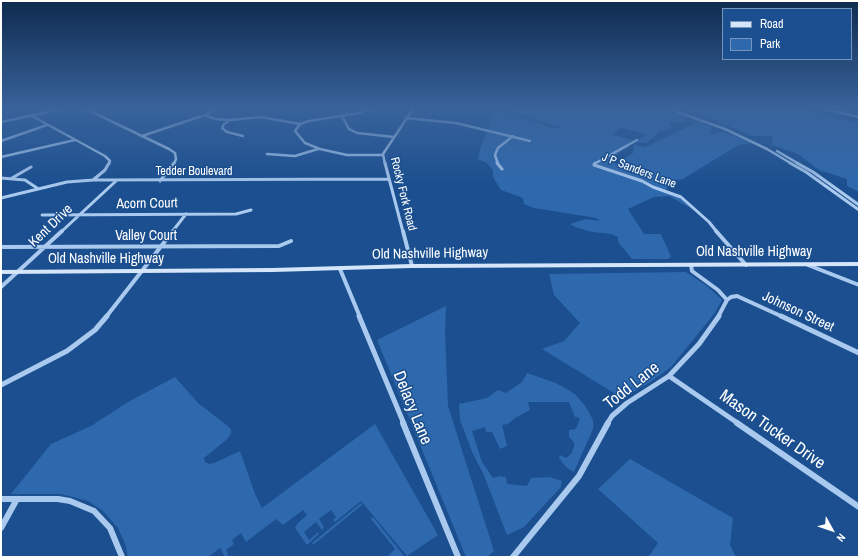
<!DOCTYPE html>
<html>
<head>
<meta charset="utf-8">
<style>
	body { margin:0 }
	#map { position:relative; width:860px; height:558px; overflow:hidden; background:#1b4f8f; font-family:"Archivo Narrow",sans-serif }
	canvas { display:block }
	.frame { position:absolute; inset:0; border:2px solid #fff; pointer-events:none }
	.legend { position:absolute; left:722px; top:8px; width:130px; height:52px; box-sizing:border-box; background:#1b4f8f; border:1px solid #7695bc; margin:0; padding:5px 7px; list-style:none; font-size:12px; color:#fff }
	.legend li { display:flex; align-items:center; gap:8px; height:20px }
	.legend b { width:20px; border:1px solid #7695bc }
	.north { position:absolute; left:812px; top:510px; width:40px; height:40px; -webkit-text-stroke:3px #1b4f8f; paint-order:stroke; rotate:130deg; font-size:11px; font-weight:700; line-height:16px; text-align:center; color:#fff }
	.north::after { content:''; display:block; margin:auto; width:14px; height:18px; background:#fff; clip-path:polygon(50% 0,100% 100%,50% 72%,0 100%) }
</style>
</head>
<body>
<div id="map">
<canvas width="860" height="558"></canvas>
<div class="frame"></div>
<ul class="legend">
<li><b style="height:5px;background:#d6e6fa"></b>Road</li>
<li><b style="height:11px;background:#2e69ad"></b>Park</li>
</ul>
<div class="north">N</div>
</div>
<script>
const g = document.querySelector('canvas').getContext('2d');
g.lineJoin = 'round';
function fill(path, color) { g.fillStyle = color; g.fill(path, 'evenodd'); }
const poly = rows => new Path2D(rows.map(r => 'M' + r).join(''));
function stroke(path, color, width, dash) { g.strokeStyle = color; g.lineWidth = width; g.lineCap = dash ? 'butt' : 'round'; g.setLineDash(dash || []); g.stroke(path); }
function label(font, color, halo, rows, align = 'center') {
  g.font = font + ' "Archivo Narrow",sans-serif'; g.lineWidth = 3; g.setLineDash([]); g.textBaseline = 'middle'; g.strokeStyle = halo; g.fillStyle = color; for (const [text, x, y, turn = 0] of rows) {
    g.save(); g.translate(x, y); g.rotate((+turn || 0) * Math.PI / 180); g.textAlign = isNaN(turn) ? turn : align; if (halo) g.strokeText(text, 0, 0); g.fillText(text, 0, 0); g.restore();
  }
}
const green = poly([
	[510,109,663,109,686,117,685,123,671,123,669,125,673,127,667,130,660,131,648,142,641,143,635,142,646,135,639,132,621,128,618,129,613,135,633,140,629,143,630,147,620,152,610,161,616,164,633,153,634,145,645,147,698,122,713,128,709,131,713,134,723,132,751,143,738,145,683,179,677,180,665,190,683,200,694,210,669,196,654,197,628,209,644,234,661,234,671,257,668,259,632,259,618,242,618,237,611,234,592,232,575,227,570,224,586,219,600,221,596,218,534,208,524,204,523,198,501,190,493,177,493,170,487,163,478,159,481,145,488,130,491,119,497,110,541,124,549,127,561,129,563,128,509,110],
	[686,109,799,109,859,123,859,192,847,186,847,179,819,170,798,154,770,144,773,142,772,136,753,136],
	[686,272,707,286,722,300,714,314,671,367,649,383,622,398,542,349,564,341,580,323,554,295,549,274],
	[446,306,445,331,448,406,494,551,487,557,466,557,377,340],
	[527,373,556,383,575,394,586,407,593,420,593,429,574,472,566,467,559,458,560,455,566,458,571,454,574,447,574,442,569,437,569,430,576,429,580,418,575,417,569,402,528,402,530,410,515,418,508,424,502,425,507,446,500,449,492,432,486,432,485,427,472,431,482,462,493,478,500,476,506,477,507,484,527,486,531,478,550,477,562,481,561,487,524,527,507,535,483,473,473,454,460,420,459,404,487,398,498,390,506,393,522,382],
	[175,377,198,403,229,427,231,430,231,434,226,440,204,458,205,462,209,464,214,463,240,451,255,494,262,508,375,424,438,535,407,556,361,501,335,522,333,520,336,517,331,510,319,519,324,527,322,530,316,522,304,532,309,540,318,532,319,534,307,545,295,528,298,523,307,515,303,510,283,525,276,519,246,542,241,533,232,540,234,544,226,550,228,555,225,557,220,548,208,557,128,557,126,546,118,528,103,511,88,501,61,494,11,494,51,444,91,426,128,402],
	[630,459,733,518,730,545,736,557,648,557,658,543,598,489],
	[361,503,362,505,313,545,312,543],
	[373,517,405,557,387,557,395,549,371,519]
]);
const minorFar4 = poly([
	[86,109,169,149,175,153,176,159,174,164],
	[370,109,359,113,309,121,300,124,295,131,305,143,320,149,347,155,383,155],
	[669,109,725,129,767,149,792,164],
	[825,109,859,117],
	[205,115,215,119,230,120,261,117,300,124],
	[32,116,105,156,110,161,109,164],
	[342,116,349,129,357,133,394,137],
	[406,118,456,123,530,141],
	[230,120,224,124,222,128,227,132,243,136],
	[1,122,62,109],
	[142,136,205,115,217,109],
	[1,141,47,125],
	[777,151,799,164],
	[267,154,295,156,318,149],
	[1,157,75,140],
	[385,164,383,154,413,109],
	[498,164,495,155,498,148,513,136],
	[594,164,637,140]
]);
const minorFar3 = poly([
	[385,163,403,232],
	[497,163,502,169],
	[595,163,594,165,642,181,653,187,681,197,709,222,717,232],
	[790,163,806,172,859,210],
	[797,163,813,172,859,205],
	[1,178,25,180,37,188],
	[12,178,31,167],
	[93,180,105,170,109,163],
	[160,181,174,163],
	[1,198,67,182,93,180,389,179],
	[42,215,236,214,251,210],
	[61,232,116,181],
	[172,232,186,214]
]);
const minorFar2 = poly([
	[403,231,412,266],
	[716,231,746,265],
	[1,247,279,246,291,241],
	[691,265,692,271,718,290,727,300,718,317],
	[808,265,859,285],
	[340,269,360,317],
	[1,287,62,231],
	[727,300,731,297,737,296,783,317],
	[106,317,173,231]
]);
const minorFar1 = poly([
	[359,316,404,424],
	[781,316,859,353],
	[669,376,739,424],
	[1,385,67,351,95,330,107,316],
	[607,424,612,416,627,403,669,376,699,344,719,316]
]);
const minor = poly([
	[403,423,458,557],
	[737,423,859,507],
	[1,499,58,499,70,501,94,511,110,528,122,557],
	[1,528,17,499],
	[513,557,579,476,608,423]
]);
const secondary = poly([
	[859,262,859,266,412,268,273,272,1,274,1,270,273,268,412,264,859,262]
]);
const farStreetnames = [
	["J P Sanders Lane",639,171,21],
	["Tedder Boulevard",194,172],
	["Rocky Fork Road",403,194,76]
];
const streetNames = [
	["Acorn Court",147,204,-1],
	["Kent Drive",51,226,-44],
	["Valley Court",146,236],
	["Old Nashville Highway",754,252],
	["Old Nashville Highway",430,254,-1],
	["Old Nashville Highway",106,259],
	["Johnson Street",798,312,25]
];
const nearStreetnames = [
	["Todd Lane",632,386,-38],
	["Delacy Lane",412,408,68],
	["Mason Tucker Drive",772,430,35]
];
fill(green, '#2e69ad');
stroke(minorFar4, '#a9c9ee', 2.5);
stroke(minorFar3, '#a9c9ee', 3);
stroke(minorFar2, '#a9c9ee', 4);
stroke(minorFar1, '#a9c9ee', 5);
stroke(minor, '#a9c9ee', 6);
fill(secondary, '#d6e6fa');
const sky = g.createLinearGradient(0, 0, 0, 187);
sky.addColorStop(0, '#0f2b4f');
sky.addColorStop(0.58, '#39639b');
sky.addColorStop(1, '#39639b00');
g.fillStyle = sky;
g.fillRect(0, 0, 860, 187);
label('12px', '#fff', '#1b4f8f', farStreetnames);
label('14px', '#fff', '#1b4f8f', streetNames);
label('17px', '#fff', '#1b4f8f', nearStreetnames);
</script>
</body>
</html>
